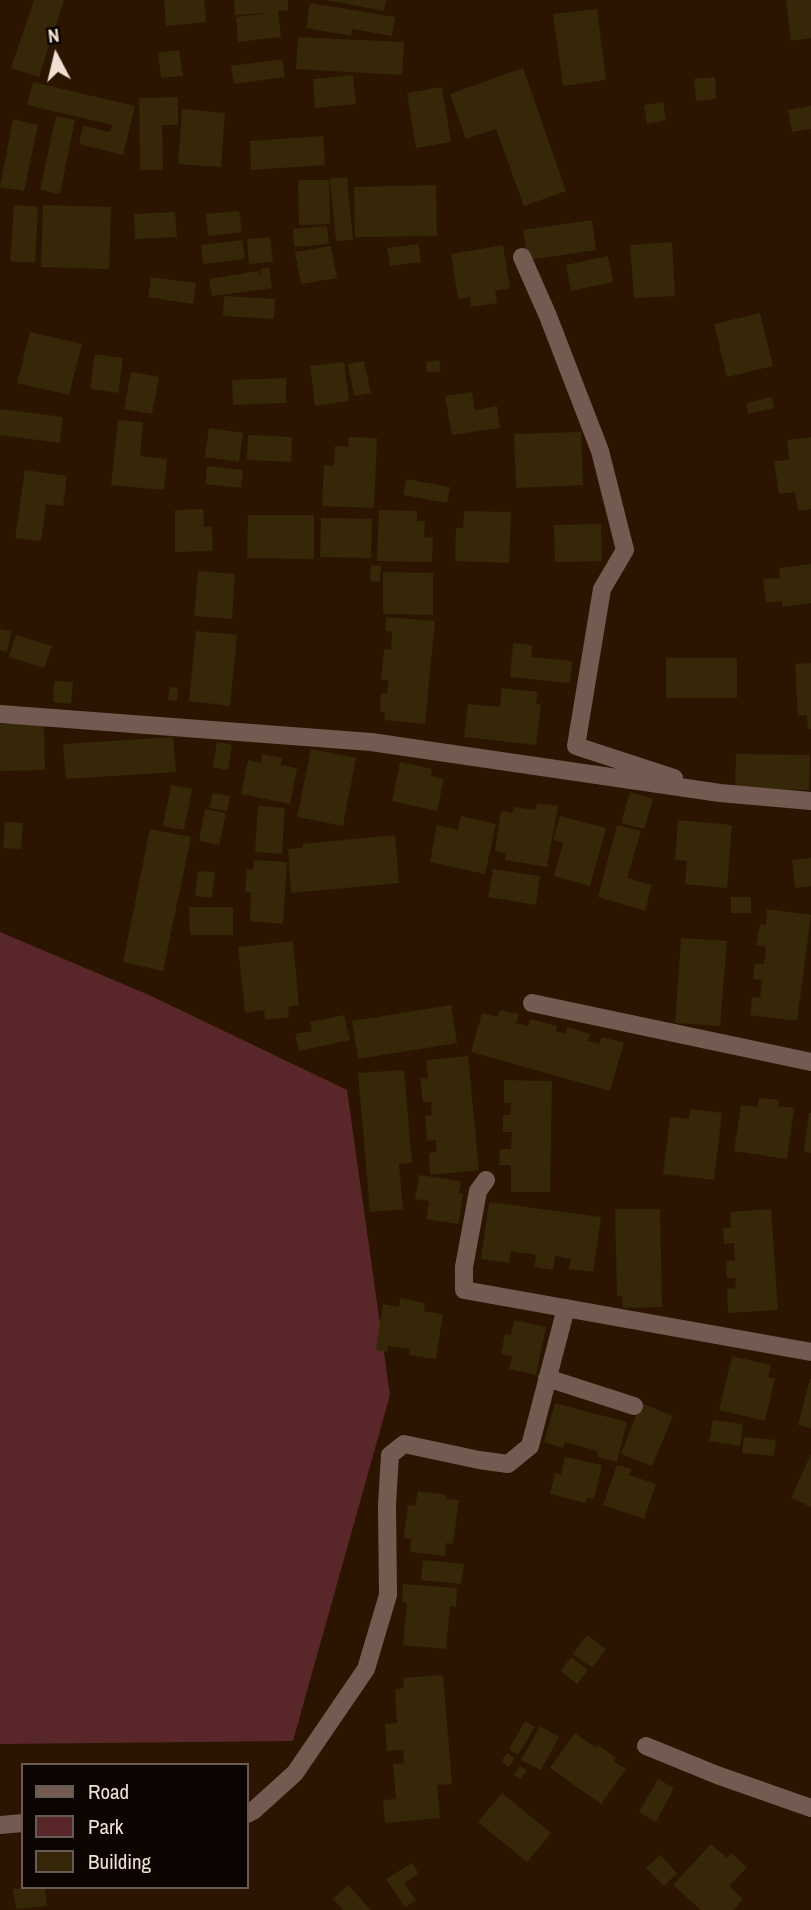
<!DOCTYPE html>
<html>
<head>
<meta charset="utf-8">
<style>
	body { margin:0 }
	#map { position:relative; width:811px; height:1910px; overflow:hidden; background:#2b1501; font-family:"Archivo Narrow",sans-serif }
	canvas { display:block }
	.legend { position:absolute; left:21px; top:1763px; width:228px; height:126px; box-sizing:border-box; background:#0c0401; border:2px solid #675c55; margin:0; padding:9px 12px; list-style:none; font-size:21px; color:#f0e0d3 }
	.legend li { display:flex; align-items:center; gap:14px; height:35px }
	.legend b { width:35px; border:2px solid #675c55 }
	.north { position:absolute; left:21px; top:21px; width:70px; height:70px; -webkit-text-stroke:5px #0c0401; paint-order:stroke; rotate:353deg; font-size:19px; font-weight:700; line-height:28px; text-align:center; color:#f0e0d3 }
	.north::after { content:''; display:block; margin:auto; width:24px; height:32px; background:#f0e0d3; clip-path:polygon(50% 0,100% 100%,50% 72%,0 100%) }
</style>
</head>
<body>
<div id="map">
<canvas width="811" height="1910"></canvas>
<ul class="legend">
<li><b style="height:9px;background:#745b52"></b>Road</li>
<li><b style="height:19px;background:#59272a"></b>Park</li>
<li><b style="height:19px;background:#352708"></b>Building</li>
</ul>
<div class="north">N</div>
</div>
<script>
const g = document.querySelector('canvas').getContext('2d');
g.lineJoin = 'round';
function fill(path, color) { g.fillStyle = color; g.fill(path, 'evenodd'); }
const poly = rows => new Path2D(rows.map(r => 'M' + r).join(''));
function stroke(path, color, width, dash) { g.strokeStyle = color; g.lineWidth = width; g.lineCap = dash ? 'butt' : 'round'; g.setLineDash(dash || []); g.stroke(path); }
const green = poly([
	[0,932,149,995,347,1090,390,1395,293,1741,0,1744]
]);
const building = poly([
	[34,0,64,0,39,77,11,68],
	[164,0,204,0,206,22,166,26],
	[234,0,288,0,288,10,278,11,281,37,238,42,236,17,267,13,235,15],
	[326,0,386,0,384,11],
	[786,0,811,0,811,38,791,41],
	[310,3,395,17,392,36,352,29,351,36,306,28],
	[597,9,606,80,563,86,553,14],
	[298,37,404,42,402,75,296,69],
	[179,50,183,76,161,78,158,53],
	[282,59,285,77,234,84,231,66],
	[523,68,566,191,524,206,496,129,466,139,450,94],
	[353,75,356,104,315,108,313,79],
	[715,77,716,99,696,101,694,79],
	[33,82,135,106,123,155,79,144,83,126,110,132,112,125,27,105],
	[442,87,451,142,416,148,407,93],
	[178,97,178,125,162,125,163,170,140,170,139,98],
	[663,102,666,120,647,124,644,105],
	[811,106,811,129,792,132,788,110],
	[182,109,225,113,221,167,178,164],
	[56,116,75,120,60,194,40,190],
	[13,119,38,125,24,191,0,187],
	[323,136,325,165,251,170,250,141],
	[347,177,353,240,336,241,330,179],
	[298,180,329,180,330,224,299,225],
	[436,185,437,236,355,237,354,187],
	[14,205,38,207,35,263,10,261],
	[43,205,111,207,109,269,41,267],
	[239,211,242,232,208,236,206,214],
	[175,212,177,237,135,239,134,214],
	[592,220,596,250,528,260,523,230],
	[327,226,329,244,294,247,293,229],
	[270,237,273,262,249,264,247,239],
	[242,240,245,259,203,264,201,245],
	[672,242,675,296,634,298,630,245],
	[418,244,421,262,390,266,387,248],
	[503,245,510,288,495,291,497,303,471,307,470,297,458,299,451,254],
	[331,246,337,278,301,284,295,252],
	[608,256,613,282,571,291,566,265],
	[269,267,272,288,212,296,209,279,259,271,262,278,260,269],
	[151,277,196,283,193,304,148,297],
	[224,296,275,299,274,319,223,316],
	[760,313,773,366,727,377,714,324],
	[30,332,82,344,69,395,17,383],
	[95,354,123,358,118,393,90,389],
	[439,360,441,371,427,373,426,362],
	[364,361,371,393,354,396,348,364],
	[344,362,349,401,315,406,310,366],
	[131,372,159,377,152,414,124,409],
	[286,378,286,403,233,405,232,380],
	[472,392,475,410,497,406,500,428,452,435,445,396],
	[772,397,774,408,748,414,746,403],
	[0,409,63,417,60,443,0,435],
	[118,420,143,422,140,456,167,459,164,490,111,485],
	[209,428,243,433,239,462,205,457],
	[581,432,583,485,516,488,514,434],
	[248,435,292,437,291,462,247,460],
	[349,437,377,438,374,508,322,506,324,465,334,466,335,446,348,447],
	[811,437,811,509,798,511,795,492,779,494,774,461,789,460,787,440],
	[207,466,243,470,241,488,205,484],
	[25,470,67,476,63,506,46,504,41,541,15,538],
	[406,479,450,487,447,503,403,495],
	[203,509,204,527,212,527,213,551,175,552,175,510],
	[379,510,417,511,417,521,425,521,424,537,433,538,432,562,377,561],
	[464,511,511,512,509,563,455,561,456,528,463,528],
	[248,515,314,515,314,559,247,558],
	[321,518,372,519,371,558,320,557],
	[601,524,602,561,555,562,554,525],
	[811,564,811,603,782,607,782,601,766,603,763,579,780,578,779,568],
	[371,565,381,566,380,582,370,581],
	[198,571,235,574,232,619,194,616],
	[383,572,433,573,433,615,383,614],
	[386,617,435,621,425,724,384,720,385,712,380,711,381,693,387,694,388,680,381,680,384,649,391,650,392,632,385,631],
	[0,629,11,631,7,652,0,650],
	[196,631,237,635,230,706,189,701],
	[16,635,52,646,44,668,9,657],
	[513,643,532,645,531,657,572,661,570,683,510,677],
	[666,658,737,658,737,698,666,698],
	[811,663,811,729,808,729,807,715,798,716,795,664],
	[54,681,73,682,71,704,53,702],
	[170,687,178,688,177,701,168,700],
	[502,688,538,692,536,704,541,705,536,745,464,737,468,704,500,707],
	[44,723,45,770,0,771,0,724],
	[173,737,176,772,66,779,63,744],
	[217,742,232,745,228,770,213,767],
	[311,749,356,758,343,826,297,817],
	[262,754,282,758,281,765,297,768,290,804,241,794,248,760,261,763],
	[736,754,810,755,809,790,735,789],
	[400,762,432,769,431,776,444,779,437,811,392,801],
	[171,785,192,789,184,830,163,826],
	[630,792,653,799,644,829,621,823],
	[213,793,230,796,227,811,209,808],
	[537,803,558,806,547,867,505,860,506,853,495,851,501,811,512,813,514,807,536,810],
	[258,806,285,808,282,854,255,852],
	[205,809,226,813,219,845,199,841],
	[461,816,496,824,485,874,430,862,437,825,458,830],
	[560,816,606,828,590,886,554,876,563,843,553,840],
	[678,820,732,825,727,888,685,884,687,861,675,860],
	[5,822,23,823,21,849,3,848],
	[617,825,641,831,627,878,652,885,645,911,598,897],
	[150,829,191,837,163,971,123,962],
	[395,835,399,883,291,893,288,849,303,848,302,844],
	[811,858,811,886,795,888,792,860],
	[254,860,287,862,283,924,250,921,251,892,245,892,247,869,253,870],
	[493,869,540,876,536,905,488,897],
	[198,871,215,872,212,898,195,896],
	[731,897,751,897,751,913,731,913],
	[189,907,233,907,233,935,190,935],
	[767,909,811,915,797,1021,750,1015,752,997,760,998,762,980,753,979,755,963,764,964,766,947,756,945,760,924,766,925],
	[681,938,727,941,720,1026,675,1023],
	[293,941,299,1005,288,1007,289,1017,265,1020,264,1010,245,1013,238,947],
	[451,1005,457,1043,358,1059,352,1021],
	[500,1010,519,1014,516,1023,528,1026,531,1019,557,1026,556,1031,565,1034,567,1027,590,1034,588,1041,599,1044,602,1037,624,1043,610,1091,471,1052,482,1013,498,1017],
	[344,1015,350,1040,299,1051,295,1034,312,1031,310,1022],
	[468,1056,479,1170,430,1175,429,1153,437,1152,436,1140,427,1141,425,1116,432,1115,431,1102,423,1102,420,1078,428,1078,426,1060],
	[404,1070,412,1163,399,1164,403,1209,370,1212,358,1073],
	[504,1080,552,1081,550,1192,511,1192,511,1165,499,1165,500,1149,511,1149,512,1132,503,1132,503,1115,510,1115,511,1103,504,1103],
	[759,1098,779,1100,778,1106,794,1108,787,1159,734,1151,741,1105,758,1107],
	[690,1109,722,1113,714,1180,663,1174,670,1117,689,1119],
	[809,1113,811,1113,811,1153,804,1152],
	[419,1175,461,1181,459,1193,463,1194,459,1224,426,1219,429,1201,415,1199],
	[489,1202,601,1217,593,1272,569,1269,571,1259,555,1256,553,1270,534,1267,536,1255,511,1251,509,1263,481,1259],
	[615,1209,660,1209,662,1307,623,1308,622,1296,617,1296],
	[771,1209,778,1310,728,1313,727,1289,736,1288,735,1278,727,1278,726,1261,735,1260,734,1243,724,1244,723,1228,731,1228,730,1212],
	[400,1298,425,1303,424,1311,443,1314,436,1359,409,1355,410,1349,388,1346,387,1352,376,1350,383,1304,399,1307],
	[514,1320,546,1327,536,1375,509,1369,512,1356,501,1354,505,1334,511,1335],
	[732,1356,771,1365,768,1377,775,1379,765,1421,719,1410],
	[810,1379,811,1379,811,1428,798,1425],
	[555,1403,627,1422,617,1462,597,1457,598,1451,565,1442,563,1448,544,1442],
	[641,1403,673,1416,652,1466,621,1454],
	[713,1420,743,1424,740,1446,709,1441],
	[744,1437,776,1440,774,1456,742,1453],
	[811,1454,811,1507,791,1498],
	[565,1457,602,1465,594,1499,587,1498,586,1503,550,1494,555,1473,561,1475],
	[617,1465,632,1469,629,1475,656,1484,644,1519,603,1505],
	[418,1491,446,1495,446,1499,459,1500,453,1544,446,1543,445,1556,410,1552,411,1539,404,1538,408,1505,415,1506],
	[423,1560,464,1564,461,1584,421,1580],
	[403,1584,457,1588,456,1607,450,1606,446,1649,403,1645,407,1603,402,1602],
	[587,1635,606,1649,592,1668,573,1654],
	[571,1657,588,1670,577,1684,561,1671],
	[443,1675,452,1784,437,1785,440,1818,385,1823,383,1800,396,1799,393,1764,404,1763,403,1750,387,1751,385,1724,397,1723,395,1689,404,1688,403,1678],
	[525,1721,535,1727,518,1755,509,1749],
	[540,1726,559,1737,541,1770,521,1760],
	[575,1733,596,1748,598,1745,616,1758,614,1761,626,1769,601,1804,550,1768],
	[507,1753,515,1758,509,1767,501,1762],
	[520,1766,527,1770,520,1779,514,1775],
	[658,1779,674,1788,656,1822,639,1812],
	[502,1793,551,1833,527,1862,478,1822],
	[711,1844,727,1858,731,1853,747,1867,729,1886,743,1899,733,1910,701,1910,673,1885],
	[660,1855,677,1873,664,1886,646,1868],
	[412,1863,419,1874,404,1883,416,1900,405,1907,386,1879],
	[348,1885,371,1910,344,1910,333,1899],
	[45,1887,47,1906,16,1909,13,1889]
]);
const minor = poly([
	[522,257,548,316,600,451,625,550,602,589,576,746,674,778],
	[0,714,371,742,720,793,811,801],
	[532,1003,811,1062],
	[486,1180,478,1191,464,1267,464,1290,811,1352],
	[547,1378,634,1406],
	[646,1746,717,1775,811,1808],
	[247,1814,253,1811,295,1773,366,1669,388,1595,387,1505,390,1455,404,1444,479,1460,508,1464,530,1446,566,1308],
	[0,1825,23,1823]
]);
fill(green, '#59272a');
fill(building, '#352708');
stroke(minor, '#745b52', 18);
</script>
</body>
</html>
